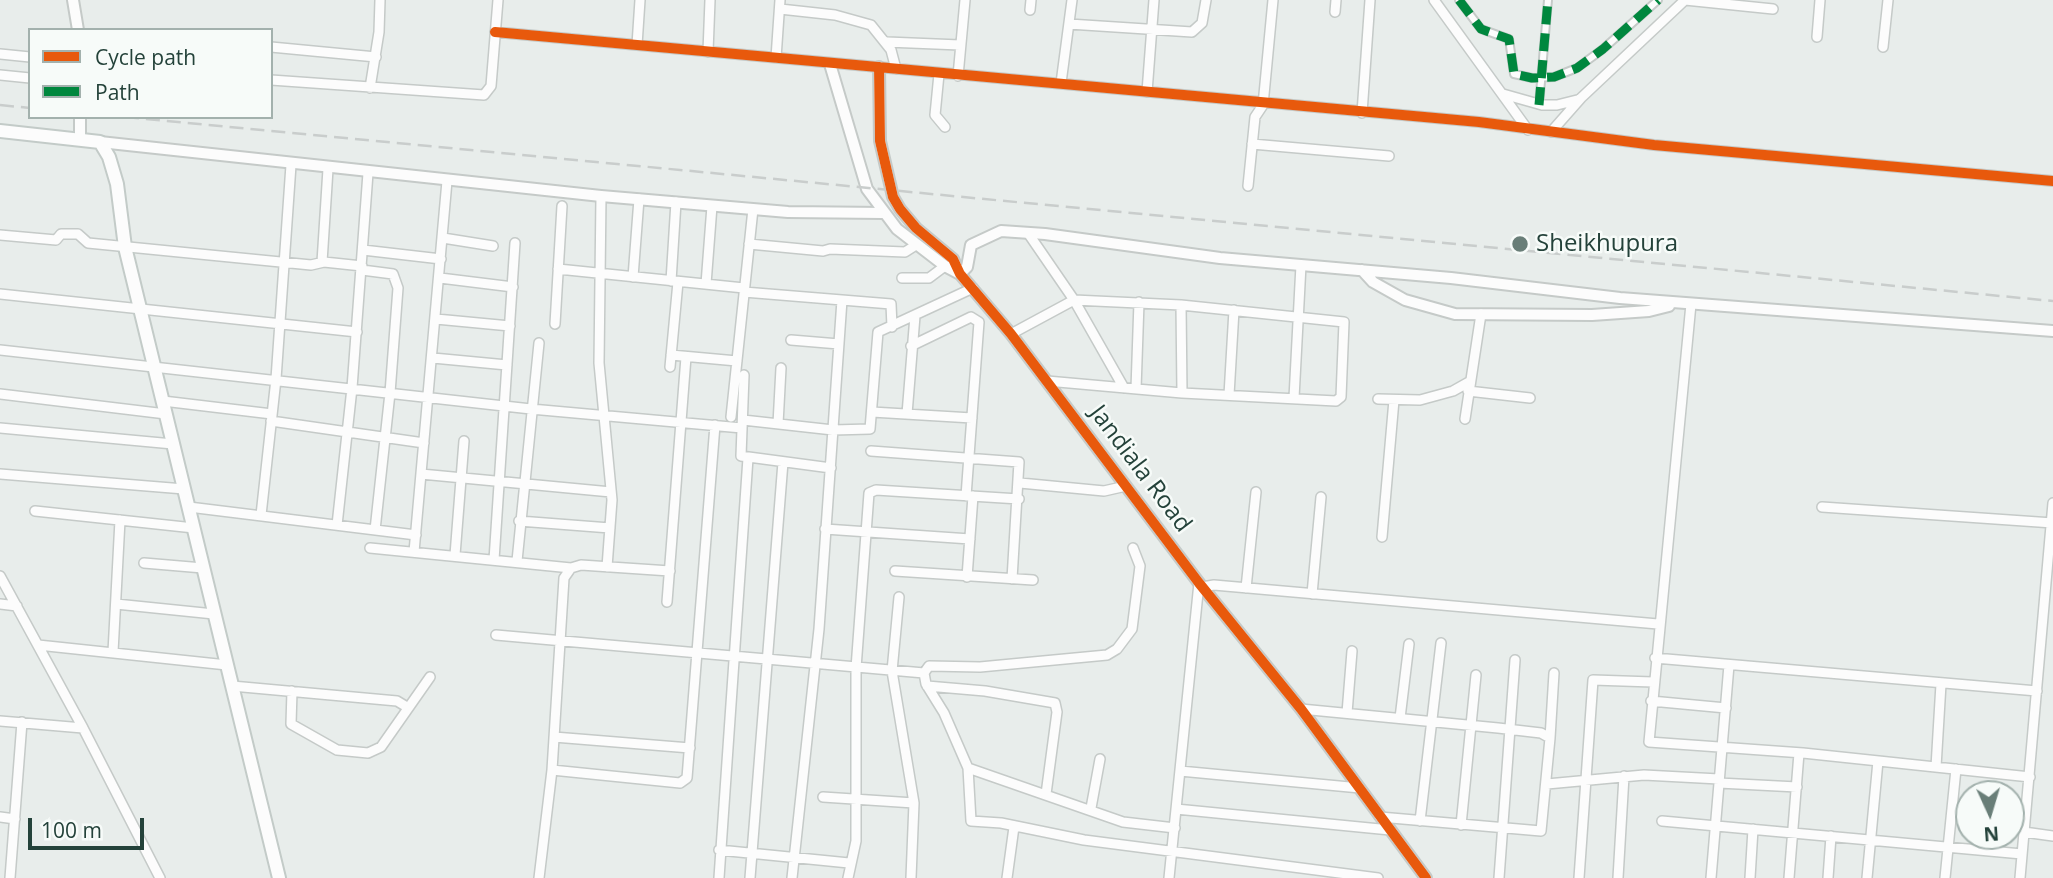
<!DOCTYPE html>
<html>
<head>
<meta charset="utf-8">
<style>
	body { margin:0 }
	#map { position:relative; width:2053px; height:878px; overflow:hidden; background:#e8edeb; font-family:"Open Sans",sans-serif }
	canvas { display:block }
	.legend { position:absolute; left:28px; top:28px; width:245px; height:91px; box-sizing:border-box; background:#f7fbf9; border:2px solid #a3b1ad; margin:0; padding:9px 12px; list-style:none; font-size:21px; color:#24423a }
	.legend li { display:flex; align-items:center; gap:14px; height:35px }
	.legend b { width:35px; border:2px solid #a3b1ad }
	.north { position:absolute; left:1955px; top:780px; width:70px; height:70px; box-sizing:border-box; background:#f7fbf9; border:2px solid #a3b1ad; border-radius:50%; rotate:176deg; font-size:19px; font-weight:700; line-height:28px; text-align:center; color:#24423a }
	.north::after { content:''; display:block; margin:auto; width:24px; height:32px; background:#697e78; clip-path:polygon(50% 0,100% 100%,50% 72%,0 100%) }
	.scale { position:absolute; left:28px; top:818px; width:116px; height:32px; box-sizing:border-box; border:4px solid #24423a; border-top:0; padding-left:9px; font-size:21px; line-height:24px; white-space:nowrap; color:#24423a; -webkit-text-stroke:5px #f7fbf9; paint-order:stroke }
</style>
</head>
<body>
<div id="map">
<canvas width="2053" height="878"></canvas>
<ul class="legend">
<li><b style="height:9px;background:#e8590c"></b>Cycle path</li>
<li><b style="height:9px;background:#00873e"></b>Path</li>
</ul>
<div class="north">N</div>
<div class="scale">100 m</div>
</div>
<script>
const g = document.querySelector('canvas').getContext('2d');
g.lineJoin = 'round';
const poly = rows => new Path2D(rows.map(r => 'M' + r).join(''));
function stroke(path, color, width, dash) { g.strokeStyle = color; g.lineWidth = width; g.lineCap = dash ? 'butt' : 'round'; g.setLineDash(dash || []); g.stroke(path); }
function label(font, color, halo, rows, align = 'center') {
  g.font = font + ' "Open Sans",sans-serif'; g.lineWidth = 5; g.setLineDash([]); g.textBaseline = 'middle'; g.strokeStyle = halo; g.fillStyle = color; for (const [text, x, y, turn = 0] of rows) {
    g.save(); g.translate(x, y); g.rotate((+turn || 0) * Math.PI / 180); g.textAlign = isNaN(turn) ? turn : align; if (halo) g.strokeText(text, 0, 0); g.fillText(text, 0, 0); g.restore();
  }
}
const pedestrian = poly([
	[1459,0,1481,29,1509,39,1514,74,1532,78,1554,77,1577,68,1603,49,1658,0],
	[1539,105,1548,0]
]);
const minor = poly([
	[1434,0,1528,130],
	[1685,0,1773,9],
	[780,9,835,15,871,25,891,50,896,69],
	[1030,10,1031,0],
	[1335,12,1336,0],
	[1069,24,1192,32,1202,23,1206,0],
	[495,32,1479,122,1654,145,2053,181],
	[1817,37,1820,0],
	[887,42,960,45],
	[637,45,640,0],
	[271,47,376,57],
	[1883,47,1888,0],
	[708,52,710,0],
	[0,54,30,57],
	[776,58,780,0],
	[939,74,935,115,945,127],
	[0,75,30,78],
	[958,76,965,0],
	[271,80,484,95,491,86,498,0],
	[1061,83,1072,0],
	[370,88,379,32,380,0],
	[1147,92,1154,0],
	[1503,94,1542,105,1557,105,1577,100],
	[1362,113,1370,0],
	[1551,132,1581,98,1685,0],
	[1252,144,1389,156],
	[1248,186,1255,117,1263,105,1273,0],
	[601,196,599,363,612,500,607,567],
	[1028,233,1074,300,1124,388],
	[0,235,56,240,61,234,78,234,88,243,311,265,324,262,362,266],
	[443,238,493,246],
	[749,244,823,251,830,249,905,252,916,245],
	[363,250,441,259],
	[322,262,328,169],
	[558,269,744,288],
	[362,270,393,274,398,288,390,393,375,530],
	[633,277,639,199],
	[440,278,513,287],
	[902,278,929,278,945,266],
	[671,281,676,202],
	[706,284,712,206],
	[744,292,891,304,892,327],
	[0,294,357,332],
	[1691,304,1649,742,1803,753,2030,777],
	[1181,305,1182,393],
	[436,319,510,326],
	[555,324,562,206],
	[1011,334,1074,300,1181,305,1344,322,1341,397,1336,401,1182,393,1047,381],
	[791,340,839,344],
	[911,346,971,317,979,322,966,496],
	[0,350,531,409,742,428],
	[671,355,737,361],
	[433,358,507,365],
	[670,367,678,282],
	[744,375,741,456,831,468],
	[1136,389,1139,302],
	[1468,391,1530,398],
	[0,394,166,414],
	[1229,395,1234,310],
	[1294,398,1301,265],
	[1378,399,1420,400,1453,391,1469,382],
	[163,401,272,414],
	[872,412,972,418],
	[907,414,915,316],
	[731,417,753,209],
	[1465,419,1481,314],
	[743,420,833,430,870,429,878,332,973,288],
	[271,421,424,443],
	[778,424,781,368],
	[0,428,173,444],
	[871,451,1019,462,1012,579],
	[0,474,184,489],
	[421,474,611,492],
	[1020,483,1104,491,1126,486],
	[189,507,416,535],
	[1822,507,2053,523],
	[35,511,194,528],
	[261,515,276,379,291,165],
	[519,521,610,528],
	[337,525,352,388,368,173],
	[825,529,970,539],
	[1382,537,1394,400],
	[370,548,571,568,581,565,670,571],
	[414,552,447,181],
	[455,555,464,441],
	[494,560,515,243],
	[517,561,539,343],
	[144,563,203,568],
	[895,571,1033,580],
	[0,576,83,728,160,878],
	[967,577,973,496],
	[1202,587,1214,585,1658,624],
	[1246,588,1256,492],
	[1312,594,1321,497],
	[899,597,892,671,914,803,911,878],
	[667,602,686,357],
	[0,604,17,606],
	[116,604,214,614],
	[496,635,924,673],
	[38,645,227,665],
	[113,652,120,520],
	[1655,658,2037,691],
	[924,673,926,684,944,713,968,768,971,821,1001,823,1084,840,1378,878],
	[924,673,929,666,980,667,1107,655,1117,649,1132,629,1140,566,1133,548],
	[232,686,397,701,407,707],
	[927,686,985,691,1055,703,1057,712,1046,794],
	[292,691,291,724,337,750,368,753,381,747,430,677],
	[1651,701,1726,708],
	[1301,709,1498,728,1541,733,1550,738,1541,831,1380,817],
	[1347,713,1352,651],
	[1400,718,1409,644],
	[0,721,83,728],
	[554,737,690,748],
	[1550,738,1554,673],
	[1936,767,1941,684],
	[968,768,1123,822,1175,828],
	[552,770,680,783,687,778,715,425],
	[1180,771,1360,788],
	[1719,783,1797,787],
	[1547,784,1644,775,1719,779],
	[823,797,914,803],
	[1091,808,1100,759],
	[1176,809,1390,830],
	[0,817,15,819],
	[1420,821,1441,643],
	[1662,821,2022,854],
	[1461,825,1476,675],
	[2024,832,2053,836],
	[719,850,849,863],
	[10,878,22,722],
	[539,878,552,770,564,578,571,568],
	[719,878,748,458],
	[750,878,783,462],
	[792,878,819,629,842,300],
	[848,878,856,841,856,668,869,493,876,490,1019,499],
	[1007,878,1014,827],
	[1169,878,1199,583],
	[1499,878,1515,660],
	[1579,878,1593,680,1653,682],
	[1618,878,1624,776],
	[1711,878,1729,665],
	[1750,878,1753,829],
	[1789,878,1799,753],
	[1828,878,1831,836],
	[1867,878,1878,761],
	[1945,878,1956,769],
	[2020,878,2053,503]
]);
const tertiary = poly([
	[73,0,78,30],
	[830,64,867,189,897,229,945,266,960,274],
	[879,67,880,141,893,197,900,209,916,228,953,259,960,274,1011,334,1199,583,1301,709,1426,878],
	[80,140,80,117],
	[100,142,601,196,788,212,883,213],
	[1362,270,1373,282,1405,300,1455,314,1592,315,1649,311,1669,306],
	[960,274,967,267,971,245,1001,231,1045,234,1220,258,1451,278,1620,298,2053,331]
]);
const secondary = poly([
	[0,131,100,142,109,157,117,184,125,247,279,878]
]);
const rail = poly([
	[0,105,30,108],
	[125,117,2053,301]
]);
const quiet = poly([
	[1459,0,1481,29,1509,39,1514,74,1532,78,1554,77,1577,68,1603,49,1658,0],
	[1539,105,1548,0]
]);
const cycleway = poly([
	[495,32,1479,122,1654,145,2053,181],
	[879,67,880,141,893,197,900,209,916,228,953,259,960,274,1011,334,1199,583,1301,709,1426,878]
]);
const markers = [
	[1520,244,9,"#697e78"]
];
const poiNames = [
	["Sheikhupura",1536,244]
];
const streetNames = [
	["Jandiala Road",1140,469,53]
];
stroke(pedestrian, '#c5cac8', 10);
stroke(minor, '#c5cac8', 12);
stroke(tertiary, '#c5cac8', 14);
stroke(secondary, '#c3cbc8', 16);
stroke(pedestrian, '#fcfcfc', 6);
stroke(minor, '#fcfcfc', 9);
stroke(tertiary, '#fcfcfc', 10);
stroke(secondary, '#fcfcfc', 12);
stroke(rail, '#c9cdcc', 2.5, [14, 7]);
stroke(quiet, '#00873e', 9, [18, 9]);
stroke(cycleway, '#e8590c', 10);
for (const [x, y, r, color] of markers) { const dot = new Path2D(); dot.arc(x, y, r, 0, 2 * Math.PI); g.fillStyle = color; g.fill(dot); stroke(dot, '#f7fbf9', 2.5); }
label('24px', '#24423a', '#f7fbf9', poiNames, 'left');
label('24px', '#24423a', '#f7fbf9', streetNames);
</script>
</body>
</html>
